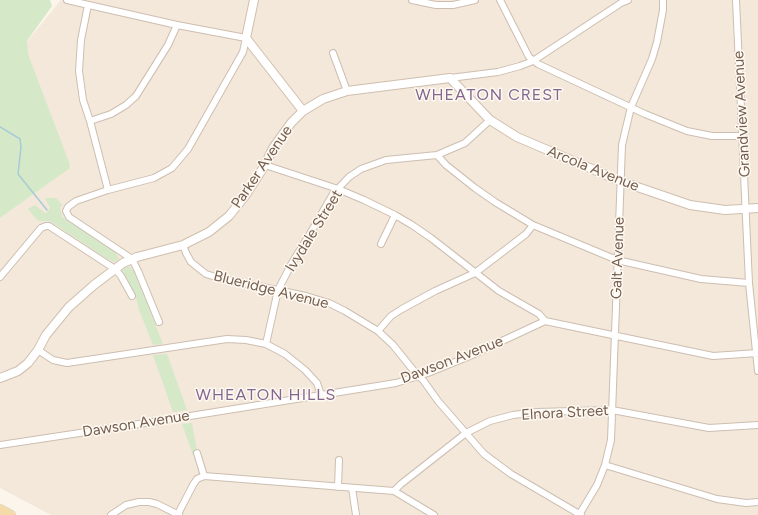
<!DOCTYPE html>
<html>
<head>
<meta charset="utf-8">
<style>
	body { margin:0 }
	canvas { display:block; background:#fbf5eb }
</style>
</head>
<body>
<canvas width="758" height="515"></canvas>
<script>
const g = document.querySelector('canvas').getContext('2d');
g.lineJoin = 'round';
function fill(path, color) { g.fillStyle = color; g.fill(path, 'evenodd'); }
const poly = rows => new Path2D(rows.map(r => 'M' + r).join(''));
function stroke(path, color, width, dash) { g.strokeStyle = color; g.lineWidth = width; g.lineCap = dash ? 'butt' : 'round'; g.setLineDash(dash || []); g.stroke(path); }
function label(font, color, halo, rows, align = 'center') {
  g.font = font + ' Figtree,sans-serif'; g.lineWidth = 3; g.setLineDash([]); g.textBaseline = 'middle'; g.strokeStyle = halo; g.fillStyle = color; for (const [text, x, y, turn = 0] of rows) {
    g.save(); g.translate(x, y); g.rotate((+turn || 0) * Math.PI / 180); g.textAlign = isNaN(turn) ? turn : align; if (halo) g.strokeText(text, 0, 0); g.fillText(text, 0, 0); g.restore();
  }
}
const residential = poly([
	[61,0,758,0,758,515,51,515,0,488,0,218,69,168,21,49]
]);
const green = poly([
	[0,0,50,0,52,6,27,41,28,54,70,165,69,166,70,168,0,218],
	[45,198,56,198,62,205,60,208,62,217,115,252,119,259,114,262,109,260,53,223,48,221,38,221,28,209,35,205,46,214,50,208],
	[128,266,134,271,163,344,153,345,139,310,136,297,122,271],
	[167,354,187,410,173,412,153,355],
	[192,423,197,451,193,455,182,424]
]);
const stream = poly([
	[0,127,20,139,21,147,18,174,47,210]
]);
const street = poly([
	[67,0,177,25,246,38,243,52,188,149,172,168,154,178,108,190,76,201,68,207,66,211,69,217,132,259,138,271,159,322],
	[412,0,436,5,453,5,475,0],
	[500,0,529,57,538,64,645,114,687,131,712,136,743,136],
	[736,0,749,283,758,371],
	[88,5,81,40,79,71,83,100,90,121,108,190],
	[333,53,347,91],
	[450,78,498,72,520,66,533,61,621,3,628,0],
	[90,121,111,114,126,105,136,96,168,45,177,25],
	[437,155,446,165,475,188,495,202,533,225,617,260,701,279,749,283],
	[265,165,338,189,364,200,395,215,412,225,431,238,499,291,539,314,545,321],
	[381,244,395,215],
	[183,245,186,253,191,262,206,274,219,278,306,296,329,303,345,311,378,331,393,345,418,376,423,380,438,401,484,454,511,474,581,515],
	[0,277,41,228,46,226,49,226,115,269,121,276,132,296],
	[378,331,391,316,402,309,435,291,475,273,526,234,533,225],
	[266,344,278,290,292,263,311,232,333,194,349,177,361,169,386,160,437,155,465,143,490,120],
	[38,350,53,360,67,363,227,339,246,340,266,344,285,354,305,370,317,383,321,395],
	[0,445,159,421,396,383,428,373,472,355,545,321,713,356,758,353],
	[197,453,204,476],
	[605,465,717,499,746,503,758,502],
	[338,487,339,460],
	[352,488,356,515],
	[394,491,401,484,466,433,490,421,513,415,537,412,612,410,709,428,758,425],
	[178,514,193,485,197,479,204,476,394,491,434,515],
	[111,515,126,505,139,502,149,502,157,504,179,515],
	[579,515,597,485,605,465,611,440,622,145,631,107,652,59,657,42,663,10,663,0]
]);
const secondary = poly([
	[254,0,246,38,303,111],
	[0,378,18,371,28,363,38,350,46,335,69,307,94,285,123,263,137,257,183,245,209,232,229,216,245,196,265,165,273,148,291,123,303,111,323,99,347,91,450,78,490,120,517,137,620,181,690,205,725,210,758,208]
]);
const primary = poly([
	[0,509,11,515]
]);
const streetNames = [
	["Grandview Avenue",742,114,-93],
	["Parker Avenue",262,167,-56],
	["Arcola Avenue",593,169,22],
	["Ivydale Street",314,231,-58],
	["Galt Avenue",618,258,-88],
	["Blueridge Avenue",271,290,14],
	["Dawson Avenue",452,360,-21],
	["Elnora Street",565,413,-3],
	["Dawson Avenue",136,424,-9]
];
const neighbourhoodNames = [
	["WHEATON CREST",489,95],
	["WHEATON HILLS",266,395]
];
fill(residential, '#f3e8d9');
fill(green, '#d5e9c9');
stroke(stream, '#a7ccd5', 1.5);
stroke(street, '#cdbeb1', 8);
stroke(secondary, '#d0bfae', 10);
stroke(primary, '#d8d2ce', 10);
stroke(street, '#fff', 6);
stroke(secondary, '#fff', 8);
stroke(primary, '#f5dba8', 9);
label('15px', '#755e4f', '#fef9f1', streetNames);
g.letterSpacing = '1px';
label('16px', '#846790', '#fef9f1', neighbourhoodNames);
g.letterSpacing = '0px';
</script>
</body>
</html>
